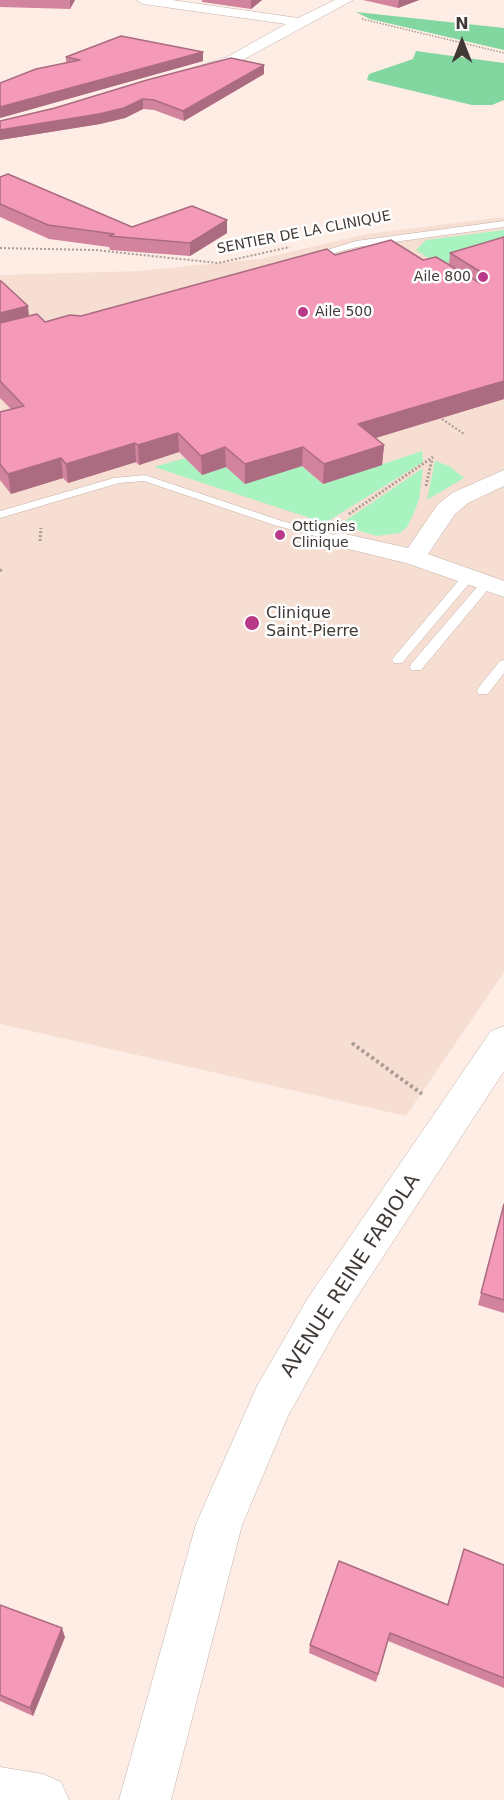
<!DOCTYPE html>
<html>
<head>
<meta charset="utf-8">
<style>
	body { margin:0 }
	#map { position:relative; width:504px; height:1800px; overflow:hidden; background:#feede4; font-family:"DejaVu Sans",sans-serif }
	canvas { display:block }
	.north { position:absolute; left:432px; top:12px; width:60px; height:60px; -webkit-text-stroke:4px #fefefe; paint-order:stroke; rotate:0deg; font-size:16px; font-weight:700; line-height:24px; text-align:center; color:#403936 }
	.north::after { content:''; display:block; margin:auto; width:21px; height:27px; background:#403936; clip-path:polygon(50% 0,100% 100%,50% 72%,0 100%) }
</style>
</head>
<body>
<div id="map">
<canvas width="504" height="1800"></canvas>
<div class="north">N</div>
</div>
<script>
const g = document.querySelector('canvas').getContext('2d');
g.lineJoin = 'round';
function fill(path, color) { g.fillStyle = color; g.fill(path, 'evenodd'); }
const poly = rows => new Path2D(rows.map(r => 'M' + r).join(''));
function stroke(path, color, width, dash) { g.strokeStyle = color; g.lineWidth = width; g.lineCap = dash ? 'butt' : 'round'; g.setLineDash(dash || []); g.stroke(path); }
function label(font, color, halo, rows, align = 'center') {
  g.font = font + ' "DejaVu Sans",sans-serif'; g.lineWidth = 5; g.setLineDash([]); g.textBaseline = 'middle'; g.strokeStyle = halo; g.fillStyle = color; for (const [text, x, y, turn = 0] of rows) {
    g.save(); g.translate(x, y); g.rotate((+turn || 0) * Math.PI / 180); g.textAlign = isNaN(turn) ? turn : align; if (halo) g.strokeText(text, 0, 0); g.fillText(text, 0, 0); g.restore();
  }
}
const built = poly([
	[504,217,504,972,406,1116,0,1024,0,275,138,271,260,259,367,234]
]);
const green = poly([
	[504,230,504,247,440,265,416,250,426,240],
	[247,420,323,484,422,451,423,462,325,523,154,467,185,458,202,475,226,467,245,484],
	[435,461,449,466,464,478,427,500],
	[423,468,419,499,414,513,407,527,400,533,377,536,339,525]
]);
const forest = poly([
	[356,12,504,28,504,50,370,19],
	[416,51,504,63,504,100,492,105,472,105,367,80,369,74,413,59]
]);
const pathFar3 = poly([
	[362,19,504,53]
]);
const pathFar2 = poly([
	[0,248,95,250,218,263,290,247],
	[442,419,464,434]
]);
const pathFar1 = poly([
	[426,486,432,459],
	[349,514,433,457],
	[40,541,41,528],
	[0,570,3,571]
]);
const path = poly([
	[352,1043,422,1094]
]);
const service = poly([
	[504,221,504,227,357,247,312,259,308,256,356,241,504,221],
	[145,475,282,521,345,538,347,540,341,543,274,525,144,481,119,483,0,518,0,511,114,478,145,475],
	[469,572,475,576,473,579,402,663,394,663,392,660,394,657,465,573,469,572],
	[487,579,493,583,491,586,421,670,411,670,410,667,411,664,483,580,487,579],
	[504,660,504,673,488,694,478,694,477,691,478,688,500,661,504,660]
]);
const minor = poly([
	[136,0,172,0,298,18,335,0,353,0,237,63,195,76,188,72,190,69,227,57,286,24,143,4,136,0],
	[504,470,504,486,468,503,455,514,428,554,504,581,504,597,406,563,332,545,329,540,332,535,341,533,408,548,438,504,452,493,504,470]
]);
const tertiary = poly([
	[504,1026,504,1071,338,1326,288,1416,242,1525,171,1800,119,1800,196,1524,257,1386,308,1298,491,1031,504,1026]
]);
const secondary = poly([
	[0,1767,43,1774,61,1782,69,1800,0,1800,0,1767]
]);
const wall = poly([
	[0,0,75,0,70,9,0,7],
	[202,0,262,0,251,9,202,2],
	[363,0,419,0,398,8],
	[203,52,203,61,0,118,0,83,66,63,66,57],
	[264,65,264,74,184,121,154,110,143,109,125,118,100,124,0,140,0,121,55,108],
	[0,177,132,227,227,233,190,256,110,250,109,247,49,239,0,217],
	[504,237,504,399,375,438,384,445,382,465,323,484,302,466,245,484,226,467,202,475,179,452,139,465,136,462,68,483,63,478,11,494,0,480,0,412,11,409,0,398,0,281,29,316,45,322,81,316,335,255,423,260,449,264,450,253],
	[504,1204,504,1313,478,1305],
	[464,1549,504,1565,504,1688,388,1641,376,1682,309,1653,310,1645,447,1605],
	[0,1605,65,1637,33,1716,0,1701]
]);
const shadedWall = poly([
	[70,0,75,0,70,9],
	[251,0,262,0,251,9],
	[399,0,419,0,398,8],
	[203,52,203,61,0,118,0,107],
	[264,65,264,74,184,121,183,111],
	[143,99,143,109,125,118,100,124,0,140,0,130],
	[227,220,227,233,190,256,190,243],
	[28,306,30,325,0,333,0,313],
	[504,381,504,399,356,444,358,424],
	[178,433,179,452,139,465,138,445],
	[135,443,136,462,68,483,66,464],
	[384,445,382,465,323,484,324,464],
	[225,447,226,467,202,475,201,456],
	[303,447,302,466,245,484,245,464],
	[61,458,63,478,11,494,8,474],
	[62,1628,65,1637,33,1716,30,1708]
]);
const building = poly([
	[121,36,203,52,0,107,0,83,36,69,80,60,66,57,121,36],
	[231,58,264,65,183,111,154,100,143,99,124,108,99,114,0,130,0,121,55,108,147,80,231,58],
	[8,174,132,227,192,206,227,220,190,243,109,236,114,234,48,225,0,204,0,177,8,174],
	[504,237,504,381,358,424,384,445,324,464,303,447,245,464,225,447,201,456,178,433,138,445,135,443,66,464,61,458,8,474,0,464,0,412,24,406,0,381,0,323,37,314,45,322,70,315,81,316,327,249,335,255,391,240,423,260,436,257,480,283,487,278,484,274,450,253,504,237],
	[0,281,1,281,28,306,0,313,0,281],
	[504,1204,504,1300,481,1293,504,1204],
	[464,1549,504,1565,504,1678,390,1633,378,1674,310,1645,339,1561,448,1605,464,1549],
	[0,1605,62,1628,30,1708,0,1695,0,1605]
]);
const markers = [
	[483,277,6,"#b83987"],
	[303,312,6,"#b83987"],
	[280,535,6,"#b83987"],
	[252,623,8,"#b83987"]
];
const farStreetnames = [
	["SENTIER DE LA CLINIQUE",304,233,-11]
];
const farPoinames = [
	["Aile 800",471,277,"right"],
	["Aile 500",315,312],
	["Ottignies",292,527],
	["Clinique",292,543]
];
const poiNames = [
	["Clinique",266,614],
	["Saint-Pierre",266,632]
];
const nearStreetnames = [
	["AVENUE REINE FABIOLA",351,1276,-57]
];
fill(built, '#f7ded2');
fill(green, '#a9f3c1');
fill(forest, '#82d69f');
stroke(service, '#c2b1a9', 1);
stroke(minor, '#c2b1a9', 1);
stroke(tertiary, '#c2b1a9', 1);
stroke(secondary, '#c2b1a9', 1);
stroke(pathFar3, '#a99c96', 1.5, [1.5, 1.5]);
stroke(pathFar2, '#a99c96', 2, [2, 2]);
stroke(pathFar1, '#a99c96', 3, [2, 2]);
stroke(path, '#a99c96', 4, [3, 3]);
fill(service, '#fff');
fill(minor, '#fff');
fill(tertiary, '#fff');
fill(secondary, '#fff');
fill(wall, '#d2849e');
fill(shadedWall, '#ab6b81');
fill(building, '#f499b8');
stroke(building, '#ab6b81', 1.5);
for (const [x, y, r, color] of markers) { const dot = new Path2D(); dot.arc(x, y, r, 0, 2 * Math.PI); g.fillStyle = color; g.fill(dot); stroke(dot, '#fefefe', 2); }
label('14px', '#403936', '#fefefe', farStreetnames);
label('14px', '#403936', '#fefefe', farPoinames, 'left');
label('16px', '#403936', '#fefefe', poiNames, 'left');
label('20px', '#403936', '#fefefe', nearStreetnames);
</script>
</body>
</html>
